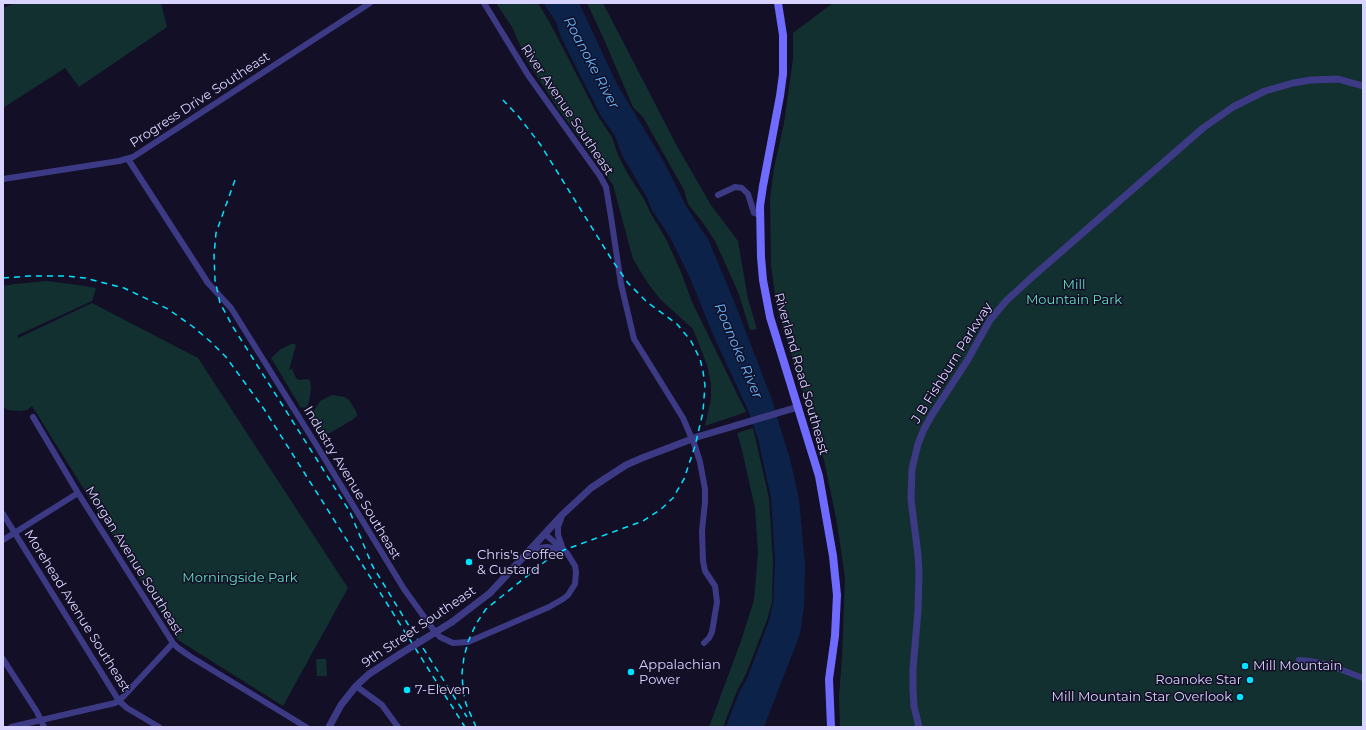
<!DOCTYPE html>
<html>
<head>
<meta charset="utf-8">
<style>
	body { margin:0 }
	#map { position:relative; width:1366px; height:730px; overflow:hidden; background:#130f26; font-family:Montserrat,sans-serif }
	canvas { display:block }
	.frame { position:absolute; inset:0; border:4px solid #d9d4ff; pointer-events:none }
</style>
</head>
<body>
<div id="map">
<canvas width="1366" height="730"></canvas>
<div class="frame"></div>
</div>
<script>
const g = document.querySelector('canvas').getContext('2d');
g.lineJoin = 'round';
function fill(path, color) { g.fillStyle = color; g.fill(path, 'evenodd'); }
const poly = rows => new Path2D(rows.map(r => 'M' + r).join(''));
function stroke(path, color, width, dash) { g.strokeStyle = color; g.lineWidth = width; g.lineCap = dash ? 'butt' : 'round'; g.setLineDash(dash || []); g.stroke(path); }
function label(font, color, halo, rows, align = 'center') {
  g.font = font + ' Montserrat,sans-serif'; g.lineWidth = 3; g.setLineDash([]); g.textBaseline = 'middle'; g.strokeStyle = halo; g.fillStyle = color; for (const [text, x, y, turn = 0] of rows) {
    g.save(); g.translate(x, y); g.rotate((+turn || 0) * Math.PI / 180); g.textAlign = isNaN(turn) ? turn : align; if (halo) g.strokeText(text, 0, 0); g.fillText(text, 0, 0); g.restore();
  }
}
const green = poly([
	[15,3,161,3,167,27,79,87,65,68,3,108,3,8],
	[496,3,538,3,550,23,599,118,612,137,618,155,629,176,644,199,650,212,666,239,681,272,692,302,746,412,705,426,711,399,711,384,707,365,693,329,660,299,647,282,633,259,613,185,557,107,527,61,512,27],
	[587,3,603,3,678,148,711,205,738,241,748,299,757,329,750,330,738,292,715,241,703,223,688,204,684,190,643,117,633,107,602,35],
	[833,3,1363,3,1363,727,840,727,839,697,842,657,845,578,837,523,824,460,777,308,771,266,770,199,774,168,784,123,793,59,793,33],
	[46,281,71,284,96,288,92,301,18,335,18,338,92,303,198,358,348,588,283,706,178,640,32,406,27,410,20,411,8,410,3,407,3,286,15,284],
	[291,344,294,344,296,345,289,370,292,369,296,378,299,380,308,379,310,381,311,389,309,402,308,405,304,408,300,407,298,403,271,358,281,349],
	[332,395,345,397,349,400,356,411,357,416,352,420,330,433,325,434,320,433,313,428,311,425,313,412,320,401],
	[753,428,769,498,773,561,772,602,767,620,746,674,737,691,723,727,709,727,741,641,754,600,758,553,755,508,741,446,737,433],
	[316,659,326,659,327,676,317,676]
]);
const water = poly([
	[543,3,579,3,617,84,664,162,686,206,709,241,734,301,771,397,790,459,799,499,805,565,804,606,800,634,764,727,726,727,739,693,748,676,769,621,773,603,775,561,771,498,758,439,748,410,714,337,690,278,671,239,652,210,647,198,622,155,615,136,601,116,577,69,561,37,555,20]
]);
const minor = poly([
	[484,3,528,75,600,176,606,187,611,217,621,284,634,339,683,418,695,446,700,462,705,489,705,502,702,531,703,561,705,571,715,586,717,602,712,632,709,638,704,643],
	[128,159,208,283,231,308,317,446,404,589,435,632,440,637,453,643,468,642,549,607,563,599,568,595,575,584,576,572,575,566,567,553,545,534],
	[3,179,119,161,133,157,370,3],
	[718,195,735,187,742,188,748,194,754,213,760,215],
	[33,417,78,493,173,643,178,648,191,657,306,727],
	[3,514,119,701,127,708,159,727],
	[562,516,558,527,558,535,563,549],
	[3,540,78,493],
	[529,553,538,548,547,547,563,550],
	[3,659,37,712,44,727],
	[1299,660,1310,661,1329,665,1363,678],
	[356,686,382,705,398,727],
	[11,727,115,703,122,698,173,643]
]);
const tertiary = poly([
	[452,622,490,593,563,514,591,488,606,478,626,465,642,458,697,437,798,407],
	[329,727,341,705,356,686,369,674,400,654],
	[919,727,914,706,913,689,913,669,918,611,919,573,918,555,911,499,912,469,918,444,924,429,933,413,967,361,990,320,1006,301,1031,278,1203,128,1233,107,1265,91,1293,83,1311,80,1338,79,1363,86]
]);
const secondary = poly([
	[778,3,783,35,783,74,780,96,763,186,760,206,761,257,763,280,770,317,819,476,833,556,837,595,835,636,829,679,831,727]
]);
const rail = poly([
	[235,180,216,233,214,255,215,280,220,303,233,327,350,512,372,565,409,626,467,717],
	[3,278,29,276,66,276,85,278,124,288,168,309,192,326,211,342,226,357,264,409,465,727],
	[476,727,466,704,463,690,462,673,464,657,468,642,476,624,486,609,547,560,564,550,643,521,660,510,673,498,684,479,695,446,703,412,704,398,705,386,703,371,700,359,691,341,677,324,647,302,628,283,612,260,540,144,519,117,503,100]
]);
const tertiaryBridge = poly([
	[400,654,452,622]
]);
const markers = [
	[469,562,4,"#00e5ff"],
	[1245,666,4,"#00e5ff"],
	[631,672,4,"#00e5ff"],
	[1250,680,4,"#00e5ff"],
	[407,690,4,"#00e5ff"],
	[1240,697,4,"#00e5ff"]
];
const streetNames = [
	["Progress Drive Southeast",200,100,-33],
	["River Avenue Southeast",567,110,56],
	["J B Fishburn Parkway",952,363,-58],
	["Riverland Road Southeast",801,374,74],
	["Industry Avenue Southeast",352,483,59],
	["Morgan Avenue Southeast",134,561,58],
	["Morehead Avenue Southeast",77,611,58],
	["9th Street Southeast",419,627,-34]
];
const parkNames = [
	["Mill",1074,285],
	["Mountain Park",1074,300],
	["Morningside Park",240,578]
];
const poiNames = [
	["Chris's Coffee",477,555],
	["& Custard",477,570],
	["Appalachian",639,665],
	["Power",639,680],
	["Mill Mountain",1253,666],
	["Roanoke Star",1242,680,"right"],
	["7-Eleven",415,690],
	["Mill Mountain Star Overlook",1232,697,"right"]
];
const waterNames = [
	["Roanoke River",591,63,62],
	["Roanoke River",738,351,67]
];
fill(green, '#12302f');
fill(water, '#0c2248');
stroke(minor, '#3d3a85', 6);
stroke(tertiary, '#3d3a85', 7);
stroke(secondary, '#6f6bff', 8);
stroke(rail, '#00e5ff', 1.5, [6, 5]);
stroke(tertiaryBridge, '#3d3a85', 7);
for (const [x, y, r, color] of markers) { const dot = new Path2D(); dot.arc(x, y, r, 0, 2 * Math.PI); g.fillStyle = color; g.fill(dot); stroke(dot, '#130f26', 1.5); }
label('13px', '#d9d4ff', '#130f26', streetNames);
label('13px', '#5fe0c0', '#130f26', parkNames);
label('13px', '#d9d4ff', '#130f26', poiNames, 'left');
label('italic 14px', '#62b6ff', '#130f26', waterNames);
</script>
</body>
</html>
